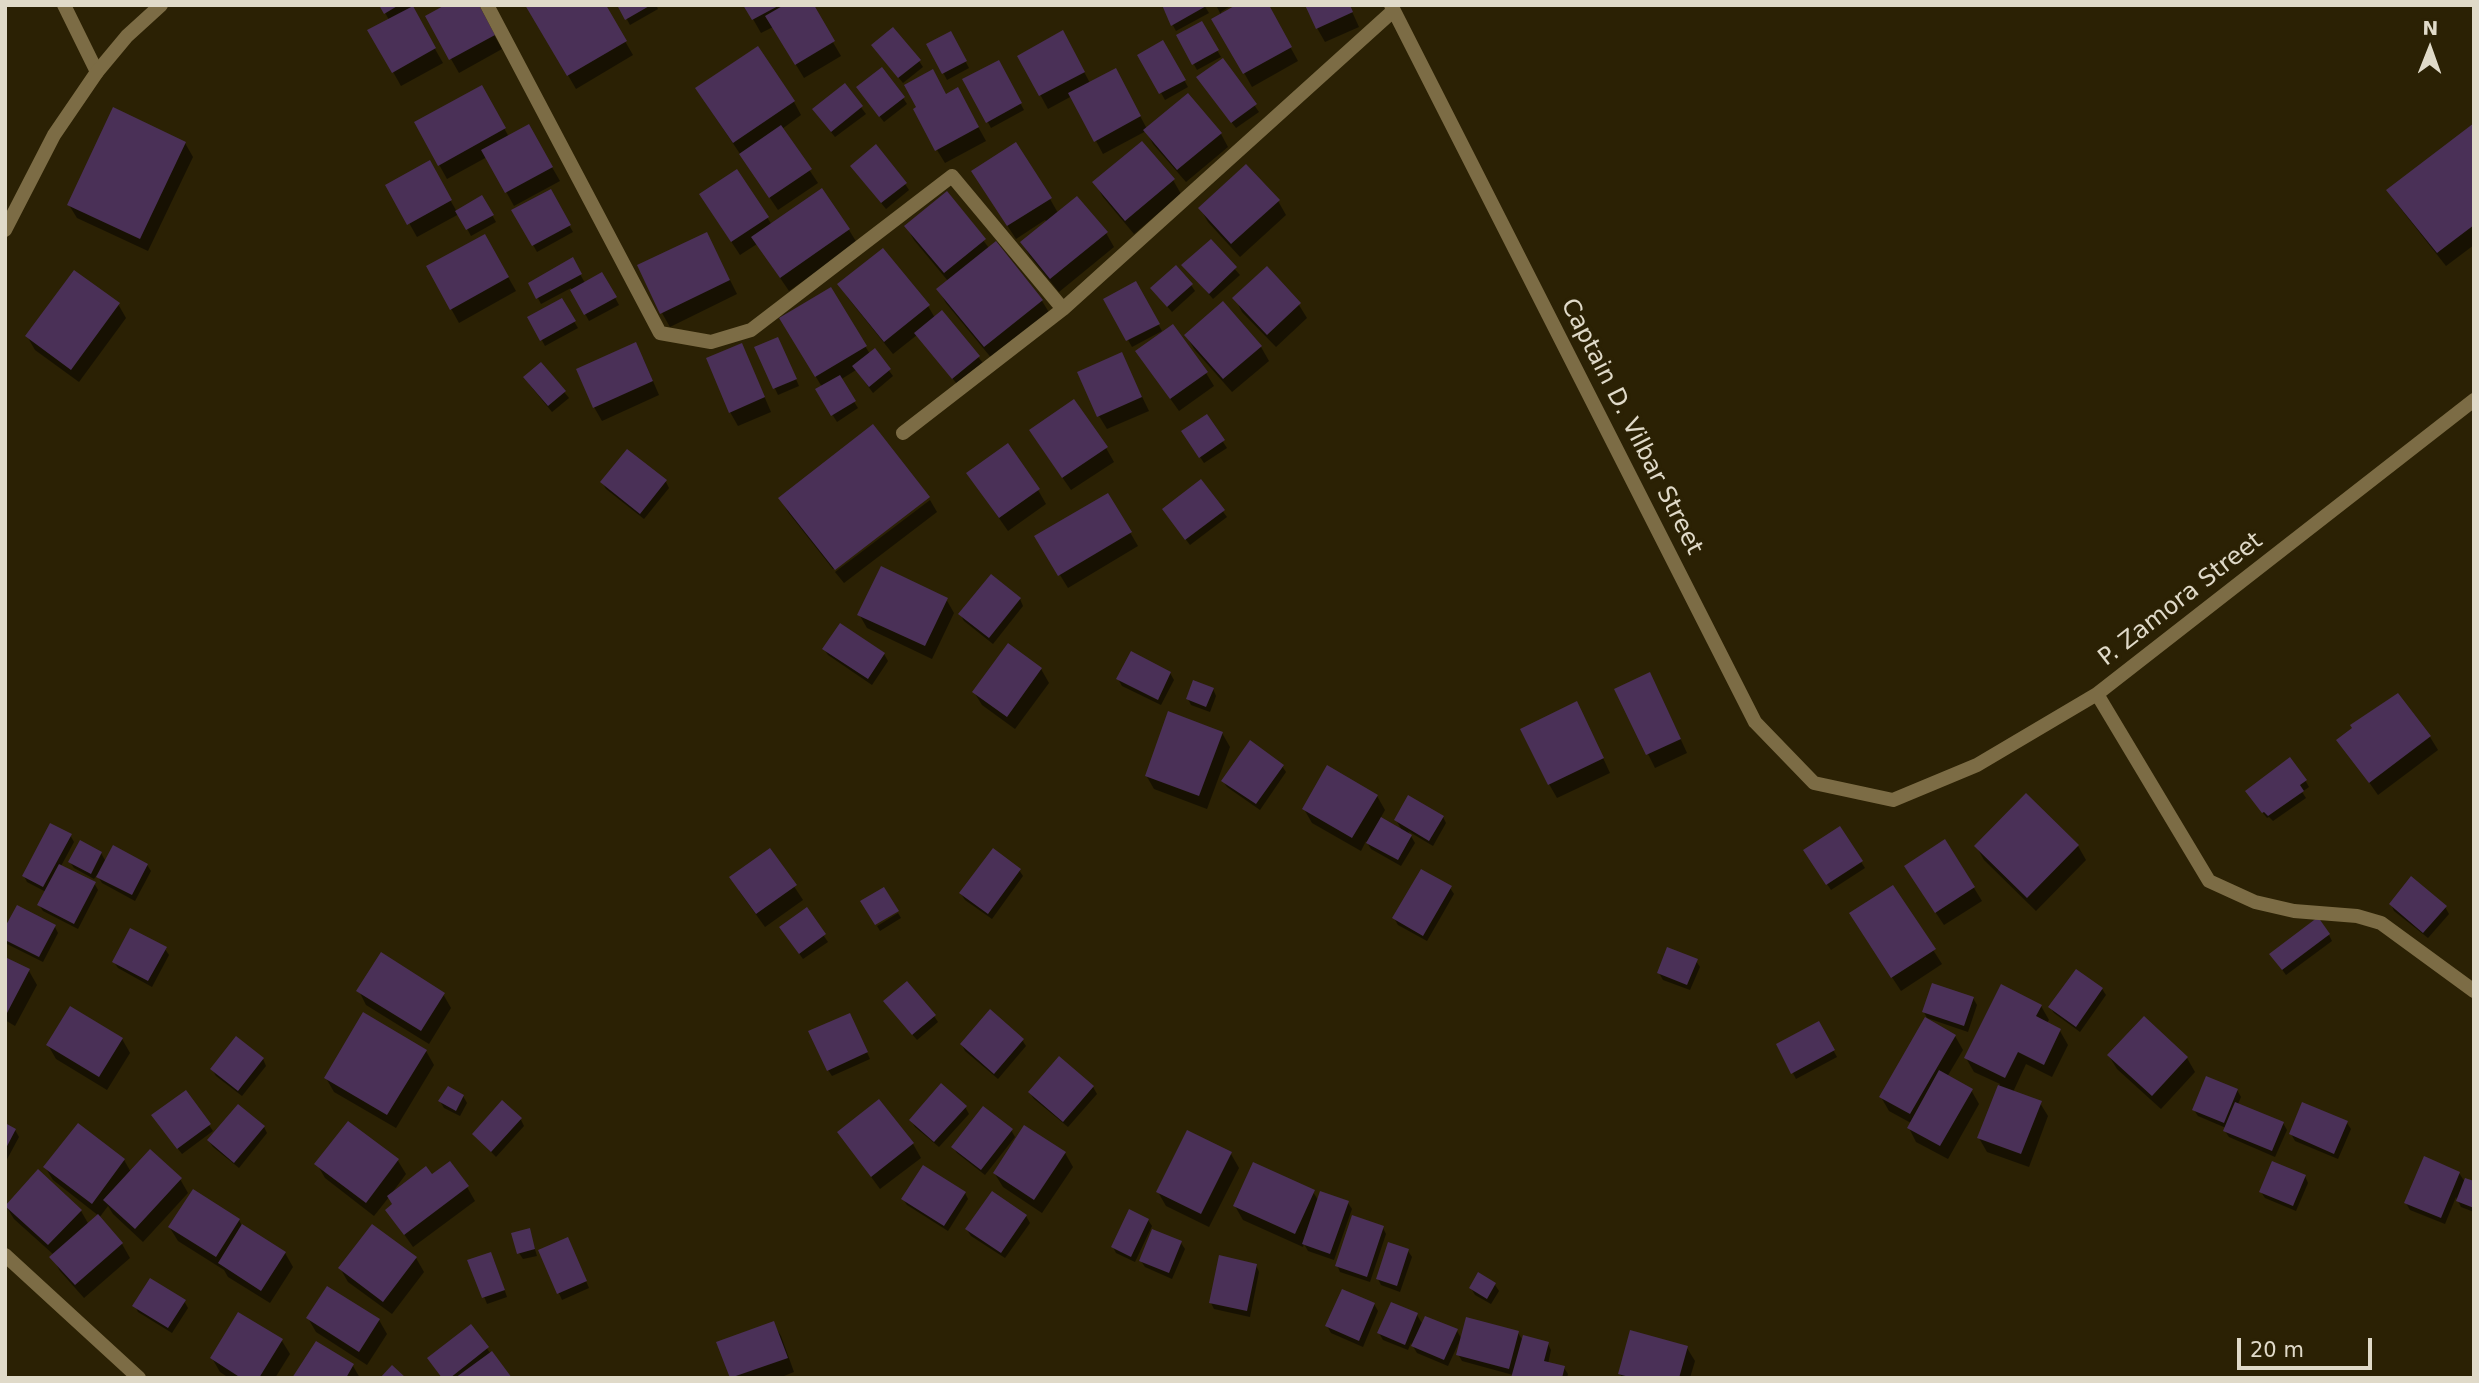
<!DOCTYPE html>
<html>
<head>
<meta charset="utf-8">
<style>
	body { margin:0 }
	#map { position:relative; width:2479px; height:1383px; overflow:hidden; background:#2b2104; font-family:"DejaVu Sans",sans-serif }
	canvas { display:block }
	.frame { position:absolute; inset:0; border:7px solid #e0dac9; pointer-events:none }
	.north { position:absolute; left:2395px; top:14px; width:70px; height:70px; -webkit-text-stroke:5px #2b2104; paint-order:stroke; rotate:1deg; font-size:19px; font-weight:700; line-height:28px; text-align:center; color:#e0dac9 }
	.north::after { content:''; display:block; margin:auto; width:24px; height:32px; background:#e0dac9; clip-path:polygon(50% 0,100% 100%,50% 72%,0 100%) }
	.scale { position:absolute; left:2237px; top:1338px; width:135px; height:32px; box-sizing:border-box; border:4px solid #e0dac9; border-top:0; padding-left:9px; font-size:21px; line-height:24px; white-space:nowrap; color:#e0dac9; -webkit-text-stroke:5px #2b2104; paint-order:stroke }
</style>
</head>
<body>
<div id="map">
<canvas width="2479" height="1383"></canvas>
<div class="frame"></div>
<div class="north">N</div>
<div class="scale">20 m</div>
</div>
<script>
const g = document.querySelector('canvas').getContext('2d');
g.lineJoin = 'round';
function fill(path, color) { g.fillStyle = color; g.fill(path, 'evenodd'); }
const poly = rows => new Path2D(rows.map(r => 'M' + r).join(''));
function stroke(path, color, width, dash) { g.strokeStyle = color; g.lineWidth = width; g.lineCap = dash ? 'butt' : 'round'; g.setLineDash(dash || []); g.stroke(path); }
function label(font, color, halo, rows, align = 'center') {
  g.font = font + ' "DejaVu Sans",sans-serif'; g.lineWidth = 7; g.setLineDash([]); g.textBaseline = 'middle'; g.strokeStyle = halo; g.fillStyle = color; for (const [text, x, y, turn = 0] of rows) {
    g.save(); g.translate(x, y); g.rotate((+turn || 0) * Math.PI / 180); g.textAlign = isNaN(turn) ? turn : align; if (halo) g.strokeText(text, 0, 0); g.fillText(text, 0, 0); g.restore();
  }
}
const shadow = poly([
	[381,5,414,5,411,7,443,63,401,86,370,31,389,20],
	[477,5,502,49,459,73,427,17],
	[527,5,604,5,633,55,576,89],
	[619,5,656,5,658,9,630,25],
	[745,5,811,5,841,56,804,78,773,27,761,33],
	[1165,5,1204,5,1209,13,1176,31,1163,7],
	[1216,5,1232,5,1221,12,1222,15,1267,5,1298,61,1252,87,1214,19,1221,15],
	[1349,5,1359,27,1325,42,1317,28],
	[1201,23,1221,57,1197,70,1178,36],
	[950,33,969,68,947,80,928,44],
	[1163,43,1188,87,1165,100,1140,55],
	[1070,46,1090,83,1123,84,1147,129,1221,134,1228,147,1186,182,1153,144,1146,131,1103,154,1072,96,1048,109,1019,56],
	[877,52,919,61,923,67,903,83],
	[1223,60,1259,112,1236,128,1202,84],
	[998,62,1024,110,991,128,965,80],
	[844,85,866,114,835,137,818,116],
	[481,87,509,137,528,126,560,181,514,206,487,157,447,179,416,123],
	[862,94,903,98,907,104,884,122],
	[946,96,965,103,986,141,945,163,937,150],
	[705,102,794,102,801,115,782,129,818,183,778,210],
	[2474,127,2474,245,2446,266,2397,204,2389,191],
	[185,143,193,157,148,251,77,218,69,205],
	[1142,143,1173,180,1181,194,1134,234,1103,197,1095,183],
	[429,163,457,212,482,197,496,222,471,236,459,214,417,237,388,186],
	[737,171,772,225,849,230,857,243,789,291,757,244,740,255,709,208],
	[856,172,905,184,909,190,886,209],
	[981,185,1050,199,1058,213,1077,198,1106,233,1114,247,1059,292,1030,256,1022,243,1047,222,1045,220,1016,239],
	[550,192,573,232,537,252,514,211],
	[947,193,989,248,1042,301,1050,314,993,360,946,303,938,289,948,281,914,240,906,226],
	[1278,201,1286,215,1240,257,1208,222,1200,208],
	[485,236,516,291,459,323,428,267],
	[1210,241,1240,275,1213,299,1184,265],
	[714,248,737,294,670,327,662,313],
	[572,260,585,283,602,274,619,305,589,321,571,288,541,304,530,283],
	[1136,283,1162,331,1132,347,1105,299],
	[840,285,928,306,935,318,942,312,983,363,957,384,917,335,893,354,848,298],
	[1191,285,1195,291,1172,312,1152,289],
	[830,290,870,354,874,351,893,376,873,393,856,370,840,380,858,408,837,422,817,390,822,387,781,319],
	[1235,298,1299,305,1307,318,1276,347,1242,312],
	[561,300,578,328,545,346,530,318],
	[118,304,126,318,79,382,35,350,27,336],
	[1223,304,1261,347,1269,361,1232,392,1194,349,1186,335],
	[742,345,771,412,738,426,730,412],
	[781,345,799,386,778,395,756,348],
	[1137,352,1206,373,1214,386,1179,411],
	[1121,354,1149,411,1107,429,1099,416],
	[643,358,659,395,602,421,594,407],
	[541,364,569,398,552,412,529,384],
	[1206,416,1227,448,1204,463,1187,438],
	[1039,444,1106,448,1114,462,1071,490],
	[968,474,1038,490,1046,504,1008,531],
	[602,482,666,482,669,488,644,519,606,489],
	[1201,482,1227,517,1190,545,1168,516],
	[1108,495,1138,546,1068,588,1036,536],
	[928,497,833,569,788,512,780,498],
	[930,500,937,512,844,583,835,572],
	[946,599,954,613,932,659,867,628,859,614],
	[1020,599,1023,606,993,644,964,621,960,614],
	[824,649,884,654,888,661,872,685,828,655],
	[1041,669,1049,683,1015,729,982,705,974,692],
	[1170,673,1174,680,1161,705,1122,686,1118,679],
	[1657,688,1687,753,1655,768,1616,690],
	[1213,689,1216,696,1210,712,1191,705,1188,699],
	[1584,717,1610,773,1557,798,1549,784],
	[1222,733,1230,747,1207,809,1154,789,1146,775],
	[2430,737,2438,750,2378,795,2339,740],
	[1282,766,1286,772,1260,810,1227,787,1223,781],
	[2305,780,2309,787,2302,792,2306,798,2273,821,2269,817,2267,818,2251,798],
	[1377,796,1385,810,1380,819,1403,832,1396,820,1443,817,1446,823,1433,846,1408,831,1415,843,1401,866,1371,849,1366,841,1361,851,1312,823,1304,809],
	[2026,796,2078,846,2086,860,2036,911,1984,860,1976,846],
	[1840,829,1865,868,1831,890,1809,857],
	[70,835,74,842,61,866,94,883,98,890,78,929,43,911,39,905,46,892,27,882,24,876],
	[770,850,803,900,765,927,739,891],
	[101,853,106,862,147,865,151,871,135,901,102,883,97,875,94,879,74,868,70,862],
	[1019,870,1023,876,992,919,965,900,961,894],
	[1914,880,1974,888,1982,901,1944,925],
	[1893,887,1942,964,1901,991,1859,927],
	[1450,888,1454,894,1427,941,1398,925,1394,918],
	[2391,904,2445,907,2449,914,2428,938,2394,911],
	[806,910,828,942,803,959,785,934],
	[898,913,901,918,880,931,877,926],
	[55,927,58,933,43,962,5,943,5,930],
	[2329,935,2332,941,2286,975,2275,960],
	[165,949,169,955,152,987,118,968,114,962],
	[5,959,29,971,37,985,15,1026,5,1020],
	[1696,961,1700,967,1690,990,1663,980,1659,973],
	[2102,989,2106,995,2080,1032,2054,1013,2050,1007],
	[359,991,443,994,451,1008,429,1044,366,1005],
	[1973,998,1977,1005,1968,1032,1927,1018,1924,1012],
	[2041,1006,2049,1020,2046,1024,2060,1031,2068,1045,2052,1077,2026,1064,2013,1092,2040,1103,2048,1116,2029,1167,1987,1152,1979,1138,2000,1084,1974,1072,1966,1058],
	[889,1007,934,1016,938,1022,917,1040],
	[853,1021,870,1059,832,1076,828,1070],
	[1819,1024,1837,1057,1796,1079,1778,1045],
	[1955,1036,1963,1050,1947,1077,1971,1090,1979,1104,1948,1159,1916,1142,1909,1128,1911,1123,1889,1111,1881,1097],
	[122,1039,130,1053,107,1090,56,1059,48,1045],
	[1022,1040,1026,1046,998,1079,965,1051,962,1045],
	[426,1051,434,1065,396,1128,334,1092,326,1078],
	[2109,1056,2187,1058,2195,1072,2161,1109,2117,1069],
	[263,1059,266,1066,242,1096,216,1076,212,1069],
	[1093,1087,1097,1094,1068,1127,1034,1099,1030,1093],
	[2237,1090,2241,1097,2238,1104,2283,1123,2287,1130,2275,1157,2229,1137,2225,1131,2226,1128,2198,1116,2194,1110],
	[463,1096,467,1103,460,1116,444,1108,440,1101],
	[879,1101,913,1144,921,1158,880,1189,839,1133],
	[502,1103,521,1120,524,1126,496,1157,474,1134],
	[965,1107,969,1114,939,1147,915,1127,911,1120],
	[157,1122,209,1125,213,1131,182,1154],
	[348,1123,398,1161,406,1174,392,1193,432,1177,467,1187,475,1201,413,1247,387,1210,394,1205,389,1197,374,1216,325,1178,317,1164],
	[2347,1123,2351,1129,2338,1159,2295,1141,2291,1134],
	[5,1125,15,1130,19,1137,5,1163],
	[78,1125,124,1160,131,1172,180,1179,188,1193,143,1242,113,1214,108,1206,99,1218,122,1244,130,1258,84,1298,60,1271,52,1257,54,1255,14,1219,6,1206,81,1211,89,1225,99,1216,53,1180,45,1167],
	[264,1127,267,1133,239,1168,213,1147,209,1141],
	[1011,1130,1015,1137,985,1175,957,1153,953,1147],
	[1065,1153,1073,1167,1042,1213,1003,1187,995,1174],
	[1231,1154,1239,1168,1209,1227,1166,1206,1158,1192],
	[2459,1173,2465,1182,2474,1183,2474,1212,2461,1207,2456,1197,2445,1224,2410,1210,2406,1203],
	[2305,1176,2308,1183,2296,1211,2265,1198,2261,1192],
	[1313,1192,1318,1200,1348,1203,1352,1209,1334,1260,1308,1251,1304,1244,1303,1247,1243,1220,1235,1206],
	[965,1193,968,1199,948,1231,907,1205,903,1199],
	[1026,1216,1030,1223,1005,1258,971,1236,967,1230],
	[239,1220,242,1226,285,1253,293,1267,270,1303,228,1277,224,1270,178,1241,170,1228],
	[1148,1220,1152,1226,1135,1262,1116,1253,1113,1247],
	[1383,1228,1386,1234,1370,1282,1340,1272,1337,1265],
	[529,1230,537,1256,523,1259,519,1253],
	[1181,1243,1185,1249,1172,1279,1145,1267,1141,1261],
	[571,1246,589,1288,562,1300,540,1251],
	[1408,1251,1412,1257,1400,1292,1381,1285,1378,1279],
	[416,1258,424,1272,392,1314,348,1282,340,1268],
	[494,1260,507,1297,487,1304,470,1261],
	[1256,1265,1259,1272,1250,1317,1214,1309,1211,1303],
	[1495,1285,1499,1291,1491,1304,1475,1295,1471,1288],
	[184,1301,188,1308,172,1333,138,1312,135,1306],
	[1374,1304,1378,1311,1363,1347,1331,1333,1327,1326],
	[239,1314,282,1341,290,1354,275,1378,229,1378,220,1372,212,1358],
	[1417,1315,1423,1325,1457,1331,1461,1338,1448,1366,1417,1353,1411,1343,1408,1350,1383,1340,1379,1333],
	[308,1318,379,1320,387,1334,367,1365,316,1332],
	[773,1323,781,1336,794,1372,779,1378,731,1378,718,1343],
	[471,1327,491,1354,510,1378,443,1378],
	[1518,1333,1523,1341,1548,1344,1551,1350,1548,1364,1564,1368,1568,1374,1567,1378,1513,1378,1513,1375,1462,1361,1458,1354],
	[316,1343,353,1366,360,1378,294,1378],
	[1687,1348,1695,1361,1690,1378,1622,1378,1620,1374]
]);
const building = poly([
	[379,5,399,5,384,14],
	[445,5,479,5,495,35,449,60,425,16],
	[525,5,606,5,627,41,567,76],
	[617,5,651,5,625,20],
	[743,5,780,5,752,20],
	[784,5,814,5,835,41,795,65,765,16],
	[1162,5,1208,5,1171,26],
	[1236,5,1269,5,1292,47,1243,74,1211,19],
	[1305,5,1350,5,1353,12,1316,29],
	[413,6,436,48,392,73,367,30],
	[1202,21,1219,50,1192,65,1176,35],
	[893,27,921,60,898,78,871,45],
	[1063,30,1085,72,1039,96,1017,56],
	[951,31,967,61,942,74,926,44],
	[1163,40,1186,80,1159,94,1137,55],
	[758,46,795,101,733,143,695,88],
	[1223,58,1257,104,1231,123,1196,77],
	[999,60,1022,103,986,123,962,79],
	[882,67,905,97,879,117,856,87],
	[1116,68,1141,116,1094,142,1068,93],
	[933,69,946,94,958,87,979,127,935,151,913,109,916,107,904,85],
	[845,83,863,106,831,132,812,109],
	[482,85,506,128,438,166,414,122],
	[1188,93,1222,133,1177,170,1143,130],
	[113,107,186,142,140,239,67,205],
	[2474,123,2474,225,2437,253,2386,190],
	[529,124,553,167,505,193,481,150],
	[781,125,812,169,769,198,739,154],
	[1142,141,1175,179,1125,221,1092,182],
	[1016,142,1052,198,1007,226,971,171],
	[876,144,907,183,881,203,850,166],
	[430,160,452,200,407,225,385,185],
	[1246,164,1280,200,1231,244,1198,208],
	[737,169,769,217,731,242,699,194],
	[822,188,850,229,780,278,751,237],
	[551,189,571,225,532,246,511,210],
	[947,191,986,239,944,273,904,226],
	[482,195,494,215,466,230,455,211],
	[1077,196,1108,232,1050,279,1020,242],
	[707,232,730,280,660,314,637,265],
	[485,234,509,277,450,310,426,266],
	[1211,239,1237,267,1209,294,1181,265],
	[996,241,1043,300,984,347,936,289],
	[883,248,930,305,884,342,837,284],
	[573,257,582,274,536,299,528,283],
	[1176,265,1193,284,1167,307,1150,288],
	[1267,266,1301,303,1267,335,1232,298],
	[74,270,120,303,71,370,25,336],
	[602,272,617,297,584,315,570,290],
	[1136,281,1160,324,1126,341,1103,299],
	[831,287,867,346,815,377,779,318],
	[562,298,576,321,540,341,527,317],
	[1223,301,1262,346,1223,379,1184,335],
	[942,310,980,356,952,379,914,333],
	[1173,324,1208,372,1170,399,1135,351],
	[778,337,797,379,773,389,754,347],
	[636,342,653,381,593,408,576,369],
	[742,343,765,397,729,413,706,358],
	[875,348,891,369,869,387,852,366],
	[1122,352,1142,397,1097,417,1077,372],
	[541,362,566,391,548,406,523,377],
	[840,375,856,401,831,416,815,389],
	[1074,399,1108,447,1062,478,1029,430],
	[1207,414,1225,440,1199,458,1181,431],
	[873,424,930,497,835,570,778,498],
	[1008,443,1040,489,999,518,966,473],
	[627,449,667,480,640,514,600,482],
	[1201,479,1225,510,1185,540,1162,509],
	[1108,493,1132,532,1058,576,1034,536],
	[881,566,948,598,925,646,857,615],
	[991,574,1021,598,989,638,958,614],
	[840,623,885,653,868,679,822,649],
	[1008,643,1042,668,1007,717,972,692],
	[1131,651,1171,672,1158,700,1116,679],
	[1650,672,1681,739,1646,755,1614,689],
	[1193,680,1214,688,1206,707,1186,699],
	[2398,693,2431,736,2369,783,2336,740,2352,728,2350,725],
	[1577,701,1604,758,1548,785,1520,729],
	[1168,711,1223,732,1199,796,1145,776],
	[1250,740,1284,765,1256,804,1221,781],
	[2290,757,2307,780,2300,785,2304,791,2268,816,2264,812,2262,813,2245,791],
	[1327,765,1378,795,1352,838,1302,809],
	[2026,793,2079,845,2027,898,1974,846],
	[1408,795,1444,816,1429,841,1394,820],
	[1381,817,1412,835,1398,860,1366,843],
	[50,823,72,834,43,887,22,876],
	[1840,826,1863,861,1826,885,1803,850],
	[1945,839,1975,887,1935,913,1904,866],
	[80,840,102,852,91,874,68,862],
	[113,845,148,864,132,895,96,877],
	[770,848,797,885,756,914,729,877],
	[993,848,1021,869,988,914,959,893],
	[59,864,96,882,74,924,37,905],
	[1421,869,1452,886,1423,936,1392,918],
	[2411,876,2447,906,2423,933,2389,904],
	[1893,885,1936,949,1891,978,1849,913],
	[884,887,899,911,875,925,860,901],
	[17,905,56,925,39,957,5,940,5,927],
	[807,907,826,934,799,954,779,927],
	[2318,917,2330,934,2282,970,2269,954],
	[130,928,167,947,148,981,112,962],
	[1667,947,1698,959,1687,985,1657,973],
	[381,952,445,993,421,1031,356,991],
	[5,957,30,969,7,1013,5,1012],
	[2076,969,2103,988,2076,1027,2048,1007],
	[907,981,936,1015,912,1035,883,1001],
	[1932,983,1974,997,1964,1026,1922,1012],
	[2001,984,2042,1005,2036,1016,2061,1029,2044,1065,2018,1052,2005,1078,1964,1058],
	[70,1006,123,1038,99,1077,46,1045],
	[990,1009,1024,1039,994,1074,960,1044],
	[363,1012,427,1050,387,1115,324,1078],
	[850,1013,868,1052,827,1071,808,1031],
	[2144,1016,2188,1057,2152,1096,2107,1055],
	[1925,1017,1956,1035,1910,1114,1879,1097],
	[1819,1021,1835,1050,1791,1074,1776,1044],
	[236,1036,264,1058,238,1091,210,1069],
	[1059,1056,1094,1086,1063,1122,1028,1092],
	[1939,1070,1973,1089,1940,1146,1907,1128],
	[2206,1076,2238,1089,2224,1123,2192,1110],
	[941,1083,967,1106,934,1142,909,1120],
	[1998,1085,2042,1101,2021,1154,1977,1138],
	[448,1086,464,1095,456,1111,438,1101],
	[186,1090,211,1124,177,1149,151,1115],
	[879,1099,914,1143,871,1177,837,1132],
	[502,1100,522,1118,491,1152,472,1134],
	[2235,1102,2284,1122,2272,1151,2223,1131],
	[2302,1102,2348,1121,2334,1154,2289,1134],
	[238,1104,265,1126,234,1163,207,1140],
	[983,1106,1013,1129,981,1170,951,1147],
	[348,1121,399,1159,366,1203,314,1164],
	[5,1123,16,1129,5,1150],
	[78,1123,125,1159,92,1204,43,1167],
	[1024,1125,1066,1152,1034,1200,993,1173],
	[1187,1130,1232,1152,1201,1214,1156,1192],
	[150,1149,182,1178,135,1229,103,1200],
	[2424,1156,2460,1172,2441,1218,2404,1203],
	[450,1161,469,1186,404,1235,385,1210,392,1204,387,1196,426,1166,432,1174],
	[2272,1161,2306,1175,2293,1206,2259,1192],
	[1253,1162,1315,1190,1295,1234,1233,1206],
	[923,1165,966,1192,944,1226,901,1199],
	[38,1169,82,1210,48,1245,5,1206],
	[2465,1178,2474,1181,2474,1208,2456,1201],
	[193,1189,240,1219,216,1257,168,1227],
	[992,1191,1027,1215,1001,1253,965,1229],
	[1320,1191,1349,1201,1330,1254,1302,1244],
	[1129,1209,1149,1219,1131,1257,1111,1247],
	[98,1214,123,1243,75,1285,49,1257],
	[1352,1215,1384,1226,1367,1277,1335,1266],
	[242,1224,286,1252,261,1291,218,1263],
	[372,1224,417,1257,383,1302,338,1268],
	[530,1228,535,1249,517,1254,511,1233],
	[1152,1229,1182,1241,1169,1273,1139,1261],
	[568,1237,587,1281,557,1294,538,1250],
	[1388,1242,1409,1249,1397,1286,1376,1279],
	[491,1252,505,1290,482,1298,467,1260],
	[1219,1255,1257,1264,1247,1311,1209,1303],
	[1478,1272,1496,1283,1487,1299,1469,1288],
	[150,1278,186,1300,168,1328,132,1306],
	[327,1286,380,1319,359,1352,306,1318],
	[1342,1289,1375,1303,1359,1341,1325,1326],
	[1391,1302,1418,1313,1405,1345,1377,1333],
	[238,1312,283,1339,259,1378,241,1378,210,1358],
	[1425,1316,1458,1329,1444,1360,1411,1346],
	[1466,1317,1519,1331,1509,1369,1456,1355],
	[774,1321,788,1358,730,1378,716,1342],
	[471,1324,489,1347,450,1378,442,1378,427,1358],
	[1630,1330,1688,1346,1679,1378,1633,1378,1618,1374],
	[1523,1335,1549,1342,1544,1361,1565,1366,1562,1378,1511,1378],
	[316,1341,354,1364,346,1378,292,1378],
	[492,1351,512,1378,455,1378],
	[392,1365,406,1378,380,1378]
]);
const minor = poly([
	[64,5,97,72],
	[487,5,660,333,711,342,751,330,952,176,1063,309],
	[1391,5,1755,722,1814,783,1893,800,1977,765,2097,694,2474,400],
	[903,433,1063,309,1393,11],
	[2097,694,2209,881,2255,902,2294,911,2357,916,2381,923,2474,991],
	[5,1255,139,1378]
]);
const tertiary = poly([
	[5,230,54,135,97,72,127,36,161,5]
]);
const streetNames = [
	["Captain D. Vilbar Street",1631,427,63],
	["P. Zamora Street",2181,600,-38]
];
fill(shadow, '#0007');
fill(building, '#4a3057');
stroke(minor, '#7c6c45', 14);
stroke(tertiary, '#7c6c45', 14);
label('24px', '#e0dac9', '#2b2104', streetNames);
</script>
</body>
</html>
